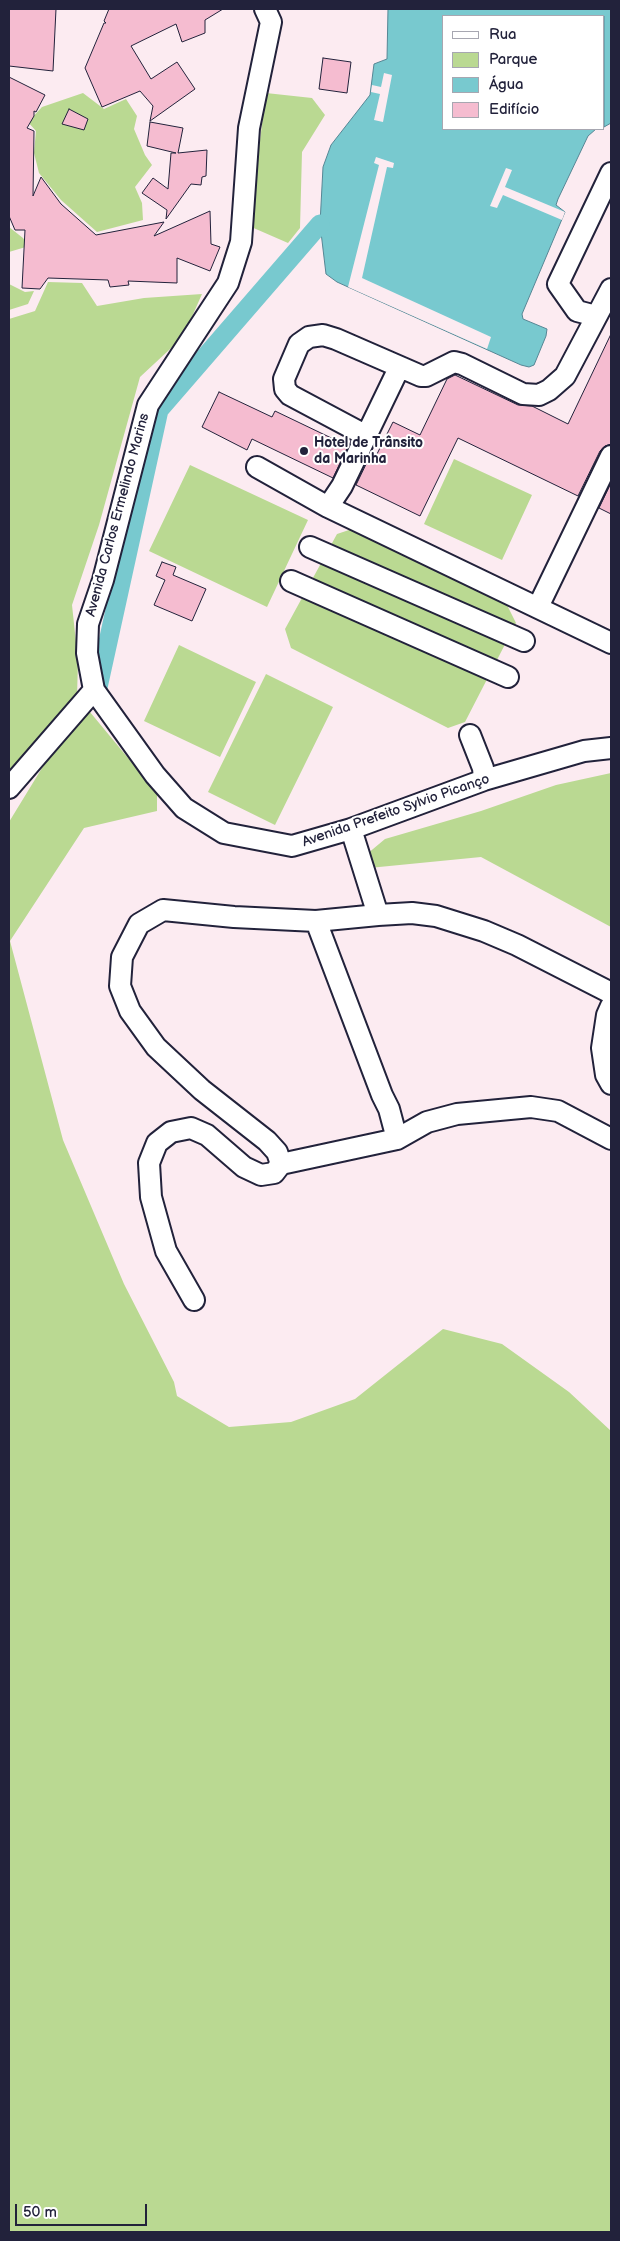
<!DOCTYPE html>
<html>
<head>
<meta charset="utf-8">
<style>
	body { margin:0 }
	#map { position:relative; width:620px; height:2241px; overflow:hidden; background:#fcebf1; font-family:"Balsamiq Sans",sans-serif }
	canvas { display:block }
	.frame { position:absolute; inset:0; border:10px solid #22223b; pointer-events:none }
	.legend { position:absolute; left:442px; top:15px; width:162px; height:115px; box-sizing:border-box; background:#fff; border:1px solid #a7a7b1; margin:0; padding:6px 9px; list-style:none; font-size:15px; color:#22223b }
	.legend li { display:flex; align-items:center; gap:10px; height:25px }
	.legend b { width:25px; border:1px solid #a7a7b1 }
	.scale { position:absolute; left:15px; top:2204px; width:132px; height:22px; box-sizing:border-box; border:2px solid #22223b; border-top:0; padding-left:6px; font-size:15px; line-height:18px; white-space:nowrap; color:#22223b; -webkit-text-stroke:4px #fff; paint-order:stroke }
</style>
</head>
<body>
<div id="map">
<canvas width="620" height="2241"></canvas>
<div class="frame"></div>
<ul class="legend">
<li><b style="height:6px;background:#fff"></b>Rua</li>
<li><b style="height:14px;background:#bad992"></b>Parque</li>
<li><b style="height:14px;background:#78c9cf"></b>Água</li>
<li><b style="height:14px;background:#f5bcd0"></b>Edifício</li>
</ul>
<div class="scale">50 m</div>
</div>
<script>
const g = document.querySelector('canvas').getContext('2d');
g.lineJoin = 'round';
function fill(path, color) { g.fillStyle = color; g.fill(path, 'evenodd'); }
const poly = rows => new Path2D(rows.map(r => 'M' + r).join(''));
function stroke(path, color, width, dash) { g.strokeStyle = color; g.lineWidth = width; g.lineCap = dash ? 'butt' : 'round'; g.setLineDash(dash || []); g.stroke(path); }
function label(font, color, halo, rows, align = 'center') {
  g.font = font + ' "Balsamiq Sans",sans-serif'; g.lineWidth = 4; g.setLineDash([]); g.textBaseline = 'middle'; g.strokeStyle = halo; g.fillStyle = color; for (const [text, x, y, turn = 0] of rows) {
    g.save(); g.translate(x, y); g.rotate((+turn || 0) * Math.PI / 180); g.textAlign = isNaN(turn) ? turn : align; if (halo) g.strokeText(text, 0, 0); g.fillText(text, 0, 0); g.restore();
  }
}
const green = poly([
	[83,93,104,109,126,99,137,116,134,129,145,155,152,165,135,187,142,203,143,220,97,232,61,200,39,173,34,153,36,131,28,122,42,107],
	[266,93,312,98,325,115,302,152,300,228,288,243,249,226],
	[9,227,23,238,29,246,9,252],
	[48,282,82,283,97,306,144,298,202,294,183,337,140,377,99,525,72,605,78,661,77,697,9,794,9,319,35,311],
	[9,284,25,292,34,291,28,304,9,310],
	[454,459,532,495,502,560,424,524],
	[190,465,308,520,267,607,149,551],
	[355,528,507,605,516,623,465,722,448,728,291,648,285,629,337,534],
	[179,645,256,682,220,757,144,721],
	[266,674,333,707,275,825,208,792],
	[85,706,157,793,157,811,84,828,10,941,63,1140,124,1284,174,1382,177,1396,229,1427,291,1422,355,1399,443,1329,502,1344,569,1392,611,1431,611,2232,9,2232,9,822,42,768],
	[611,773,611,927,481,857,369,868,367,854,385,839,481,811,556,785]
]);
const water = poly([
	[388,9,611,9,611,123,604,127,604,16,444,16,444,129,596,129,588,136,558,199,556,205,565,212,522,314,523,319,547,329,546,336,534,365,529,367,521,365,337,282,326,274,320,224,323,167,331,145,370,95,374,64,387,59,388,9]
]);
const pier = poly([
	[384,73,392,75,383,122,374,120,380,94,371,92,372,85,381,87],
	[376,157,394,163,393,168,387,167,362,278,491,337,487,349,348,287,379,165,374,163],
	[506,168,512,170,505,187,565,212,562,220,503,195,497,208,490,206]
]);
const canal = poly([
	[97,692,159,410,320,224]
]);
const building = poly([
	[9,9,56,9,53,71,9,66,9,9],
	[109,9,223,9,205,20,205,33,182,42,176,24,131,46,151,79,177,62,195,89,150,121,153,106,140,91,102,107,85,68,104,23,106,23,104,21,109,9],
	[323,58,351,62,347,93,319,89,323,58],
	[9,77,45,95,36,112,34,111,34,116,27,128,34,131,33,196,41,177,61,204,96,235,164,222,154,236,210,211,211,244,220,247,210,271,177,258,177,283,128,281,129,285,110,287,108,280,48,278,40,289,22,288,25,230,15,230,9,216,9,77],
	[69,109,88,119,84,130,62,124,69,109],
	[150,122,183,128,178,153,207,150,206,176,202,177,201,185,191,184,166,219,167,210,142,193,153,178,168,189,171,153,176,153,147,146,150,122],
	[611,334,611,444,605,446,600,451,578,496,458,438,420,516,356,485,370,456,375,458,393,422,420,435,447,379,455,375,518,405,532,406,568,424,611,334],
	[219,392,272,417,275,411,348,446,333,478,252,439,247,450,202,427,219,392],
	[611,483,611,514,599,508,611,483],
	[162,562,176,567,173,575,206,589,192,621,154,605,165,580,156,576,162,562]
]);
const minor = poly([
	[265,9,271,22,249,128,241,242,228,283,148,405,103,580,88,624,87,653,94,690,155,775,184,808,224,833,292,846,351,829,484,780,584,751,611,748],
	[596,316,577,311,558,284,611,173],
	[365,435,290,395,285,389,284,379,299,344,309,337,323,335,336,339,421,376,426,376,454,362,462,364,523,394,539,395,549,390,565,376,611,289],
	[257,467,328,507,611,643],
	[328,507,342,486,399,368],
	[310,547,524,641],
	[291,581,508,677],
	[538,607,611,456],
	[470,735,483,768,484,780],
	[9,788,94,690],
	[351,829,378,915,412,913,436,916,484,931,517,945,611,993],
	[316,921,382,1095,389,1109,397,1139],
	[611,1006,607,1015,602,1048,606,1075,611,1084],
	[281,1164,397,1139,427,1122,457,1114,531,1107,558,1111,611,1139],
	[194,1300,166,1251,151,1197,149,1163,157,1143,171,1132,191,1128,207,1135,244,1167,261,1175,274,1173,281,1164,277,1152,267,1141,202,1090,156,1047,130,1011,120,986,122,957,139,924,163,910,234,917,316,921,378,915]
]);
const markers = [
	[304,451,5,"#22223b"]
];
const poiNames = [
	["Hotel de Trânsito",314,443],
	["da Marinha",314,459]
];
const streetNames = [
	["Avenida Carlos Ermelindo Marins",118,515,-75],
	["Avenida Prefeito Sylvio Picanço",396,811,-19]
];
fill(green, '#bad992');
fill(water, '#78c9cf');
stroke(water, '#568694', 1);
fill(pier, '#fcebf1');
stroke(canal, '#78c9cf', 19);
fill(building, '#f5bcd0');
stroke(building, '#22223b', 1);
stroke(minor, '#22223b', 24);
stroke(minor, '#fff', 20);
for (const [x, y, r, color] of markers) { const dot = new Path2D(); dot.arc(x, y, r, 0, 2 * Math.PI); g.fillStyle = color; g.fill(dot); stroke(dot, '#fff', 2); }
label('bold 14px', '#22223b', '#fff', poiNames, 'left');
label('14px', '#22223b', '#fff', streetNames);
</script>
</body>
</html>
